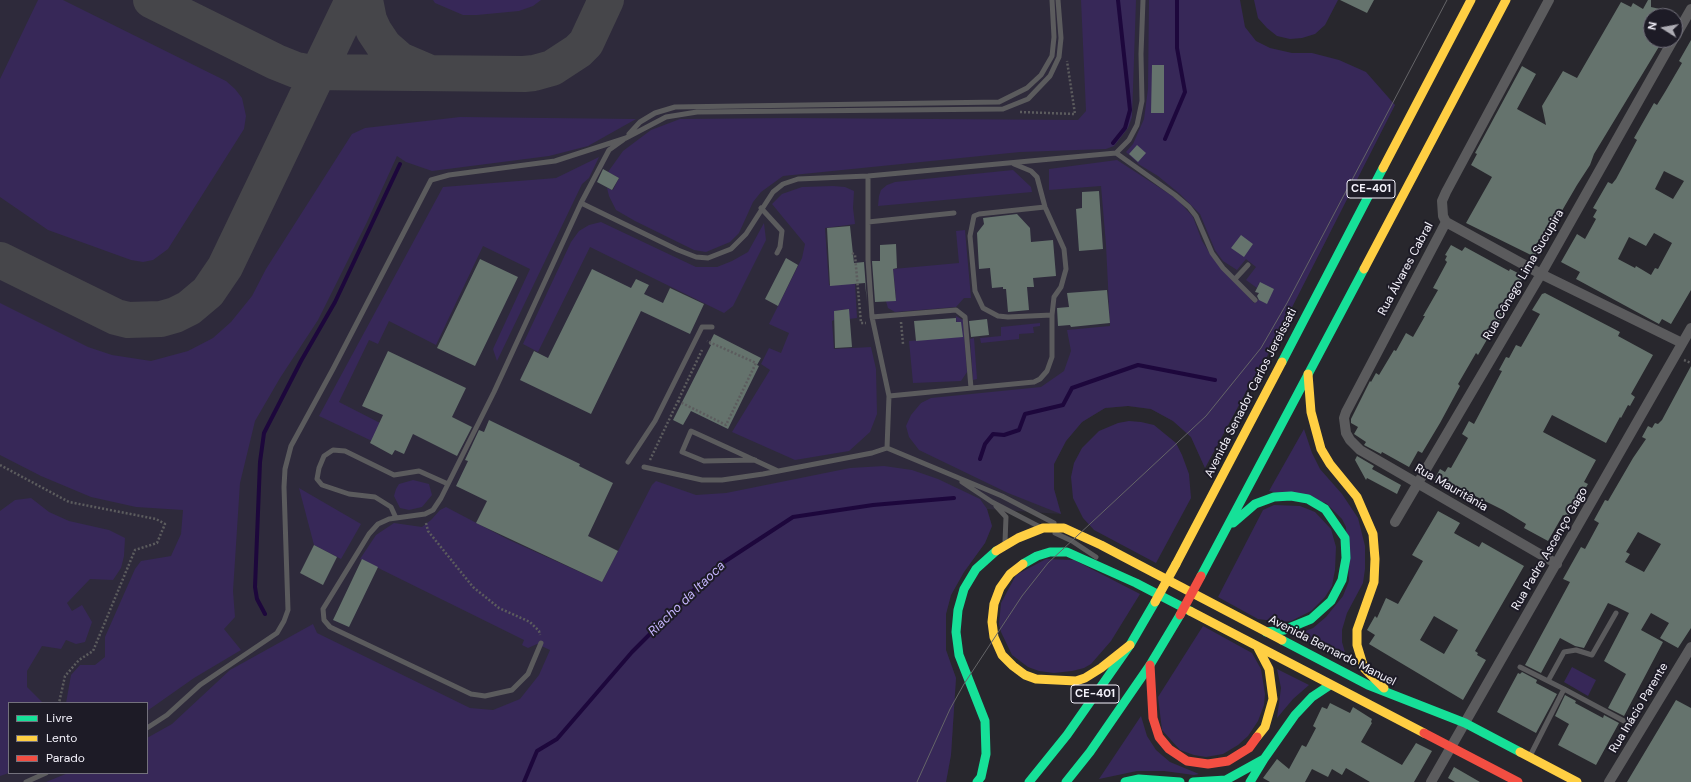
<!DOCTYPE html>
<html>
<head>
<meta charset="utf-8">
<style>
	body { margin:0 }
	#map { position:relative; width:1691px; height:782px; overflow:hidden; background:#28272d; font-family:"DM Sans",sans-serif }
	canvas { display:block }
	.legend { position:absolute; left:8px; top:702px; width:140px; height:72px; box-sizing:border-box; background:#1d1b26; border:1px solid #73717c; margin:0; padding:5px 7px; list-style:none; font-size:12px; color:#f5f3fc }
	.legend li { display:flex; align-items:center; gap:8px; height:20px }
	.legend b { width:20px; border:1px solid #73717c }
	.north { position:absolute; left:1643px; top:8px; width:40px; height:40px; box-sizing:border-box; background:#1d1b26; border:1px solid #73717c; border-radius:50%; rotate:281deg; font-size:11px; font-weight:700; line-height:16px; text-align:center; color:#f5f3fc }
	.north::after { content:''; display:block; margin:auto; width:14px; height:18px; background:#adacb4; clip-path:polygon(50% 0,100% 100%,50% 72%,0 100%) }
</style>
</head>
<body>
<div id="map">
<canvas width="1691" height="782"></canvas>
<ul class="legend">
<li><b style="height:5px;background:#16e098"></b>Livre</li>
<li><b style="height:5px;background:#ffcf43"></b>Lento</li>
<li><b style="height:5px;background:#f24e42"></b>Parado</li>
</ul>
<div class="north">N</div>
</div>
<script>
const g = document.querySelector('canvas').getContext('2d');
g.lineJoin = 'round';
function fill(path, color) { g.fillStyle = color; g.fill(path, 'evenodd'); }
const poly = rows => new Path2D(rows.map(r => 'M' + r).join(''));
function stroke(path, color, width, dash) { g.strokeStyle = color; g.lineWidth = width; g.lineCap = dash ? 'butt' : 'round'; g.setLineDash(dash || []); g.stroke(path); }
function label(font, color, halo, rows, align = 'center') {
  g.font = font + ' "DM Sans",sans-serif'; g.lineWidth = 4; g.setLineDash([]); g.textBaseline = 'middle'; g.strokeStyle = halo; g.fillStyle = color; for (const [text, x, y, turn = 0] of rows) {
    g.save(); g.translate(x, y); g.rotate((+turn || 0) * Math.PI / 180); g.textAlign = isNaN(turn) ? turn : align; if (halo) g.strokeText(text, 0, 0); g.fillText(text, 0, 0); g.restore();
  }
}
const built = poly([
	[0,0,1198,0,1313,233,1322,228,1329,235,1205,468,1191,437,1173,421,1151,409,1128,406,1105,408,1082,422,1066,441,1054,464,1054,489,1061,514,987,509,992,526,985,543,964,572,951,595,946,614,946,650,956,678,951,755,946,782,0,782],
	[9,703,147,703,147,773,9,773]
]);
const green = poly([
	[38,0,63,0,226,81,235,89,242,98,246,116,244,129,168,249,153,260,143,262,131,260,48,230,0,197,0,79],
	[433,0,541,0,533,6,519,11,477,15,463,15,435,3],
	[1081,0,1136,0,1132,117,1128,128,1114,146,1106,149,1020,152,783,176,761,192,753,202,739,233,730,242,706,252,694,250,635,221,616,210,609,196,607,188,613,190,619,178,608,172,623,151,651,130,680,119,790,118,1078,120,1086,111],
	[1149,0,1240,0,1245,27,1256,41,1270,48,1292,53,1312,53,1339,60,1366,72,1395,105,1255,380,1253,379,1205,468,1191,437,1173,421,1151,409,1128,406,1105,408,1082,422,1066,441,1054,464,1054,489,1061,514,1008,493,919,450,909,437,906,426,911,415,921,403,931,398,1041,387,1064,371,1071,351,1067,330,1110,326,1106,245,1101,186,1049,190,1049,169,1117,160,1177,199,1193,217,1202,241,1212,257,1254,303,1273,289,1259,283,1257,288,1246,280,1256,267,1246,259,1237,270,1223,261,1215,250,1200,214,1180,194,1158,176,1140,165,1126,152,1133,144,1144,119,1148,89],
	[1254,0,1338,0,1325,25,1315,34,1302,38,1290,39,1277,36,1267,28,1258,18],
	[460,117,636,119,588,146,549,156,432,171,406,162,397,156,367,222,318,320,280,378,255,421,240,483,233,591,235,617,224,629,241,650,194,678,147,711,147,703,66,703,71,675,80,665,95,665,105,657,105,637,135,569,141,561,171,556,181,534,183,510,136,507,91,497,41,476,0,455,0,303,88,347,112,355,151,361,188,351,213,338,231,322,252,296,266,269,352,134,365,128],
	[599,157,589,178,582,184,497,361,493,349,530,269,483,246,436,345,389,321,378,344,369,340,339,402,382,424,372,441,319,416,443,187,556,178],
	[1013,170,1031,187,1032,192,878,206,879,196,881,190,887,185,895,182],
	[833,186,845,187,854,191,853,208,855,224,825,228,829,285,855,283,857,318,849,319,848,309,834,311,834,320,832,321,834,349,871,347,876,369,877,414,870,432,849,451,795,460,732,432,770,370,761,364,769,348,781,353,789,333,769,324,802,258,805,244,772,204,782,194,802,187],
	[601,222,696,267,717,267,732,261,748,252,764,223,766,240,733,306,724,313,590,247,538,352,523,344,571,242,579,231,589,225],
	[965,230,971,298,964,298,956,307,895,312,888,308,885,298,896,298,893,269,959,263,956,231],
	[956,316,963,320,967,372,961,381,913,383,909,341,957,337],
	[1040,323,1040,326,1033,327,1034,333,1019,334,1019,339,981,343,980,338,1001,336,1001,327],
	[974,338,977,379,973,380,970,339],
	[1129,421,1141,422,1154,425,1176,443,1182,455,1189,474,1191,498,1156,563,1094,530,1083,518,1073,498,1071,477,1074,463,1082,448,1099,431,1118,423],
	[1304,429,1312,453,1320,469,1342,494,1358,518,1365,546,1365,569,1363,583,1347,613,1342,630,1342,642,1348,663,1295,635,1313,628,1326,617,1343,596,1349,581,1346,527,1342,519,1326,503,1269,491],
	[884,466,912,470,938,479,980,499,987,509,992,526,985,543,964,572,951,595,946,614,946,650,956,678,951,755,946,782,46,782,68,773,147,773,147,738,172,724,230,670,313,624,317,633,470,708,493,710,520,699,539,675,550,650,537,644,528,648,522,645,524,640,360,559,376,535,394,523,422,527,431,520,440,510,446,507,507,539,602,582,652,485,656,481,696,495,726,493,850,468],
	[413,480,429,484,432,495,422,507,409,510,400,508,394,496,396,489,399,484],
	[299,488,361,524,341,559,314,545],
	[31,498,49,512,69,521,109,530,125,538,124,556,121,568,113,580,90,579,67,603,72,611,82,605,92,622,85,642,76,644,66,640,61,649,42,646,27,671,27,687,43,703,9,703,9,773,0,776,0,511,15,500],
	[1274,505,1300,506,1315,512,1331,529,1336,547,1335,570,1332,586,1325,597,1311,611,1291,621,1281,622,1258,619,1218,597,1263,510],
	[1046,559,1074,560,1140,594,1111,641,1091,664,1084,668,1072,671,1054,673,1039,671,1028,667,1012,655,1001,632,999,624,1001,603,1016,575],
	[1203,626,1252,653,1261,669,1265,694,1264,705,1258,721,1248,736,1238,745,1223,754,1206,757,1194,755,1180,750,1162,730,1158,697],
	[1572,667,1596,680,1588,696,1564,682],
	[1277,669,1309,685,1293,699,1277,718,1281,688],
	[1141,716,1147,736,1156,750,1170,762,1199,774,1194,775,1164,771,1137,771,1099,779]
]);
const stream = poly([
	[1165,139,1185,92,1177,48,1177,0],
	[1113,143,1125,128,1130,110,1118,0],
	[980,459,985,444,993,434,1004,435,1019,430,1025,414,1063,405,1072,388,1138,365,1215,380],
	[265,614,257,599,255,587,260,462,264,433,301,361,335,302,400,164],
	[524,782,537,751,557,739,632,652,718,566,793,517,873,505,954,498]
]);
const taxiway = poly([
	[151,0,276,62,296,70,307,72,524,74,534,73,552,68,578,51,586,43,606,0],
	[365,0,369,20,374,31,384,46,400,60,428,72],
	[0,260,116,317,128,320,161,319,175,315,189,308,208,292,225,267,353,0]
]);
const building = poly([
	[1340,0,1374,0,1367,13],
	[1648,0,1651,0,1651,7,1673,12,1673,16,1651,16,1651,40,1663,40,1594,154,1590,165,1577,185,1535,257,1466,223,1492,177,1471,165,1477,154,1475,153,1522,66,1536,74,1517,109,1546,125,1542,106,1563,71,1577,78,1621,2,1631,7,1633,3,1643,9],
	[1691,40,1691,290,1671,324,1662,319,1659,324,1576,279,1580,272,1561,262,1577,234,1585,239,1596,219,1593,217,1597,210,1593,208,1608,182,1612,184,1616,179,1637,140,1634,138,1654,103,1657,105,1665,92,1682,63,1679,61],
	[1664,171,1684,181,1673,199,1655,189],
	[1654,233,1672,243,1658,269,1655,268,1651,275,1636,266,1635,268,1618,259,1629,237,1646,246],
	[1152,65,1164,65,1164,113,1151,113],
	[1137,145,1146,153,1138,162,1129,154],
	[603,169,619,178,612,190,597,182],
	[1099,191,1103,249,1079,251,1076,209,1082,208,1082,192],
	[1017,214,1030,228,1031,242,1053,240,1056,276,1033,278,1034,287,1027,287,1029,310,1008,312,1006,289,1003,289,1003,287,992,288,990,268,979,269,977,233,984,224,983,218],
	[850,226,854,263,864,262,867,302,865,283,830,286,827,228],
	[1241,235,1253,244,1244,257,1231,248],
	[896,244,897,268,893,269,896,301,875,302,872,261,880,261,880,245],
	[1451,245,1462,251,1465,247,1509,271,1510,269,1524,276,1504,311,1505,312,1498,325,1496,324,1478,355,1476,353,1458,384,1460,386,1440,423,1422,453,1418,451,1409,467,1382,452,1381,454,1364,445,1366,442,1354,434,1358,427,1351,423,1351,419,1370,381,1371,382,1376,373,1379,375,1394,350,1396,351,1406,333,1413,337,1425,316,1423,316,1438,290,1433,288,1447,262,1445,260,1447,256,1445,255],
	[786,258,798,265,778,306,765,299],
	[480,259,518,277,475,366,437,348],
	[592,269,631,288,636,279,649,285,644,294,663,303,670,288,704,304,690,334,641,311,591,414,520,380,534,351,548,358],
	[1260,282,1274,289,1267,304,1259,300,1257,296,1259,293,1255,292],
	[1107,290,1110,323,1071,327,1070,325,1058,326,1057,308,1069,307,1067,293],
	[1545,293,1620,332,1618,336,1653,355,1631,394,1635,397,1630,406,1628,405,1621,418,1620,417,1606,443,1552,415,1543,432,1596,460,1584,482,1588,484,1568,518,1563,515,1548,541,1524,528,1526,524,1503,510,1453,485,1451,489,1434,480,1440,469,1445,472,1448,467,1451,468,1468,438,1462,434,1469,421,1474,424,1502,371,1499,370,1506,357,1509,358,1516,345,1521,347,1540,314,1532,310,1542,294],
	[849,309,852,347,835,348,834,311],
	[956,318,956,322,961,322,963,337,916,341,914,321],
	[987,319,989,335,971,337,969,321],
	[714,334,761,358,757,365,759,366,728,429,691,411,683,425,673,420,711,345,709,344],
	[388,351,466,388,452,417,472,427,457,456,413,434,404,454,395,450,392,455,370,443,383,415,362,406],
	[1691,366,1691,628,1678,648,1660,638,1669,623,1651,613,1641,630,1663,642,1624,716,1608,708,1626,674,1604,661,1629,613,1617,607,1608,603,1584,648,1575,646,1560,638,1541,673,1525,665,1570,582,1563,579,1581,547,1585,549,1599,523,1594,520,1605,500,1608,501,1633,458,1646,439,1642,437,1648,426,1652,428,1655,423,1658,424,1662,420],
	[1638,532,1661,544,1644,572,1625,562,1630,554,1626,552],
	[489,420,580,464,579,466,613,483,588,536,618,551,602,582,476,523,487,501,456,486,468,461,465,460,479,430,484,432],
	[1357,456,1374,466,1372,469,1401,485,1397,494,1367,478,1366,480,1355,460],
	[1438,511,1460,523,1454,533,1479,547,1482,542,1524,566,1475,651,1478,653,1477,655,1486,660,1463,700,1369,644,1375,635,1367,630,1375,616,1377,618,1386,598,1398,604,1423,561,1412,555],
	[1434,616,1458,630,1444,654,1420,640],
	[314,545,337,557,323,585,300,573],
	[362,559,378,567,349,627,333,620],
	[1522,672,1537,680,1536,683,1557,694,1536,733,1497,712,1518,673,1520,674],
	[1565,695,1576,701,1575,703,1603,718,1604,715,1619,723,1596,765,1558,745,1569,724,1555,716],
	[1676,700,1691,708,1691,782,1627,782],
	[1330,703,1350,713,1353,707,1372,719,1371,722,1372,723,1361,742,1402,765,1416,743,1432,751,1414,782,1370,782,1346,768,1342,775,1332,769,1328,777,1312,769,1305,782,1270,782,1263,778,1277,759,1289,769,1302,745,1306,747,1316,728,1313,726,1322,707,1327,709],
	[1454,767,1480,782,1455,782,1448,778]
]);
const path = poly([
	[1020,112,1075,114,1067,61],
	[852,253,855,255,861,323,866,323],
	[901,322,903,344],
	[1684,360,1691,363],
	[678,401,726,425,756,363,707,341],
	[650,460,702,350],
	[0,465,69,502,156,519,165,524,157,543,135,550,93,651,79,660,65,676,59,703],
	[426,523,428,531,473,587,499,608,530,622,539,631,540,635]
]);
const lane = poly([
	[629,134,640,122,655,113,675,107,999,102,1027,88,1041,75,1052,56,1054,37,1052,0],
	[1116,153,1175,195,1189,207,1196,216,1212,253,1223,268,1255,300],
	[868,176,868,260,872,317,889,396,887,448],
	[581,203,678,250,696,257,708,258,731,249,746,234,773,192,783,184,798,179,868,176,1116,153,1129,140,1137,125,1142,101,1141,54,1143,0],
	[1045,207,979,214,974,216,970,236,975,291,983,308,998,316,1008,317,1052,315],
	[761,208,782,231,780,247,777,253],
	[868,222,954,213],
	[1235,279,1248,265],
	[872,317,956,310,965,317,971,388],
	[889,396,1034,382,1040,379,1047,371,1052,357,1052,315,1054,297,1061,287,1066,269,1064,249,1045,207,1037,177,1031,171,1014,164],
	[755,460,704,461,682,452,691,431,737,452,778,471],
	[628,462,655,421,702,327,712,327],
	[644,467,702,480,722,480,763,474,872,453,887,448,1002,496,1054,523],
	[962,482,992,502,1038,526],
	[996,506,1006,517,1005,542],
	[396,518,391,507,375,497,349,494,322,485,317,479,319,468,324,456,333,450,345,451,394,475,419,471,448,484],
	[1055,533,1072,541,1096,557],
	[541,643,528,674,512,690,485,696,471,694,330,627,324,620,323,609,369,534,378,524,389,519,425,514,433,510,441,498,494,392,581,203,609,150,623,140],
	[1520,667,1564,689,1531,754],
	[1548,681,1564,652,1576,650,1592,655,1616,613],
	[1564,689,1624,721],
	[147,728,167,715,200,685,277,633,284,621,288,610,284,487,285,469,291,446,333,369,431,180,449,175,555,161,626,138,666,117,697,112,1003,109,1028,99,1050,76,1059,57,1061,38,1058,0],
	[26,782,46,773]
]);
const street = poly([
	[1549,0,1446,192,1442,201,1443,216,1446,222,1541,274,1682,343],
	[1675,37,1691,9],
	[1446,222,1346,412,1344,418,1346,433,1350,440,1360,450,1557,564],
	[1395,522,1541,274,1673,40],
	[1431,782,1691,328],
	[1609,782,1691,647]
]);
const fast = poly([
	[1282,362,1383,168],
	[1233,523,1255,504,1274,497,1291,496,1308,499,1325,509,1345,538,1346,558,1342,580,1331,601,1311,619,1284,630,1266,632],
	[1023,564,1037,556,1050,552,1067,552,1136,583,1190,611],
	[1201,576,1364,269],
	[1282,640,1368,685,1465,723,1520,752],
	[977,782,981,777,986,754,985,721,959,655,956,632,958,610,964,589,976,569,996,551],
	[1029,782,1067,735,1130,645,1155,602],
	[1066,782,1090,752,1150,665,1180,615],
	[1125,782,1139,779,1180,782],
	[1193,782,1226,780,1264,759,1295,715,1312,697,1330,685],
	[1250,782,1264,759]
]);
const slow = poly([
	[1383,168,1471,0],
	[1364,269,1506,0],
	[1308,374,1311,412,1321,449,1330,464,1357,497,1373,534,1375,559,1374,582,1357,630,1357,645,1364,668,1384,688],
	[996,551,1018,538,1043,528,1064,528,1101,545,1282,640],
	[1023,564,1010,574,1000,588,994,604,992,622,994,637,1002,655,1013,666,1025,675,1036,679,1076,681,1085,678,1101,668,1130,645],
	[1176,564,1282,362],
	[1190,611,1424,733],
	[1257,737,1265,727,1273,699,1269,669,1258,648],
	[1520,752,1577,782]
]);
const jam = poly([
	[1150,665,1153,718,1159,737,1169,749,1187,761,1208,764,1228,761,1249,748,1257,737],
	[1424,733,1518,782]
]);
const tram = poly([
	[917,782,950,709,964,684,1022,596,1048,563,1206,416,1261,348,1287,303,1447,0]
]);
const slowBridge = poly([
	[1155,602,1176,564]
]);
const jamBridge = poly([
	[1180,615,1201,576]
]);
const shields = [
	[1371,189,48],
	[1095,694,48]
];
const shieldNames = [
	["CE-401",1371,189],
	["CE-401",1095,694]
];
const streetNames = [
	["Rua Álvares Cabral",1406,269,-62],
	["Rua Cônego Lima Sucupira",1524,275,-60],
	["Avenida Senador Carlos Jereissati",1251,393,-63],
	["Rua Mauritânia",1451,488,30],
	["Rua Padre Ascenço Gago",1550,549,-60],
	["Avenida Bernardo Manuel",1332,651,27],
	["Rua Inácio Parente",1639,708,-59]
];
const waterNames = [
	["Riacho da Itaoca",687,599,-44]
];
fill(built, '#2e2a3b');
fill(green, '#372858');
stroke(stream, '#1d073c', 4);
stroke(taxiway, '#46464a', 36);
fill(building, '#65736d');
stroke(path, '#5c5c5e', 2.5, [2, 2]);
stroke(lane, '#5b5b5d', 5);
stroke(street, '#5b5b5d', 10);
stroke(fast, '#16e098', 9);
stroke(slow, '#ffcf43', 9);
stroke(jam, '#f24e42', 9);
stroke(tram, '#656568', 1);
stroke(slowBridge, '#ffcf43', 9);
stroke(jamBridge, '#f24e42', 9);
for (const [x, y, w] of shields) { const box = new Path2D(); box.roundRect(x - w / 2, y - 9, w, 18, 3); g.fillStyle = '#1d1b26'; g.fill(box); stroke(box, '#f5f3fc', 1); }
label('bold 11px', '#f5f3fc', null, shieldNames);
label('12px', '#f5f3fc', '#1d1b26', streetNames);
label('italic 13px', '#c6b5fe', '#1d1b26', waterNames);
</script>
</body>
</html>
